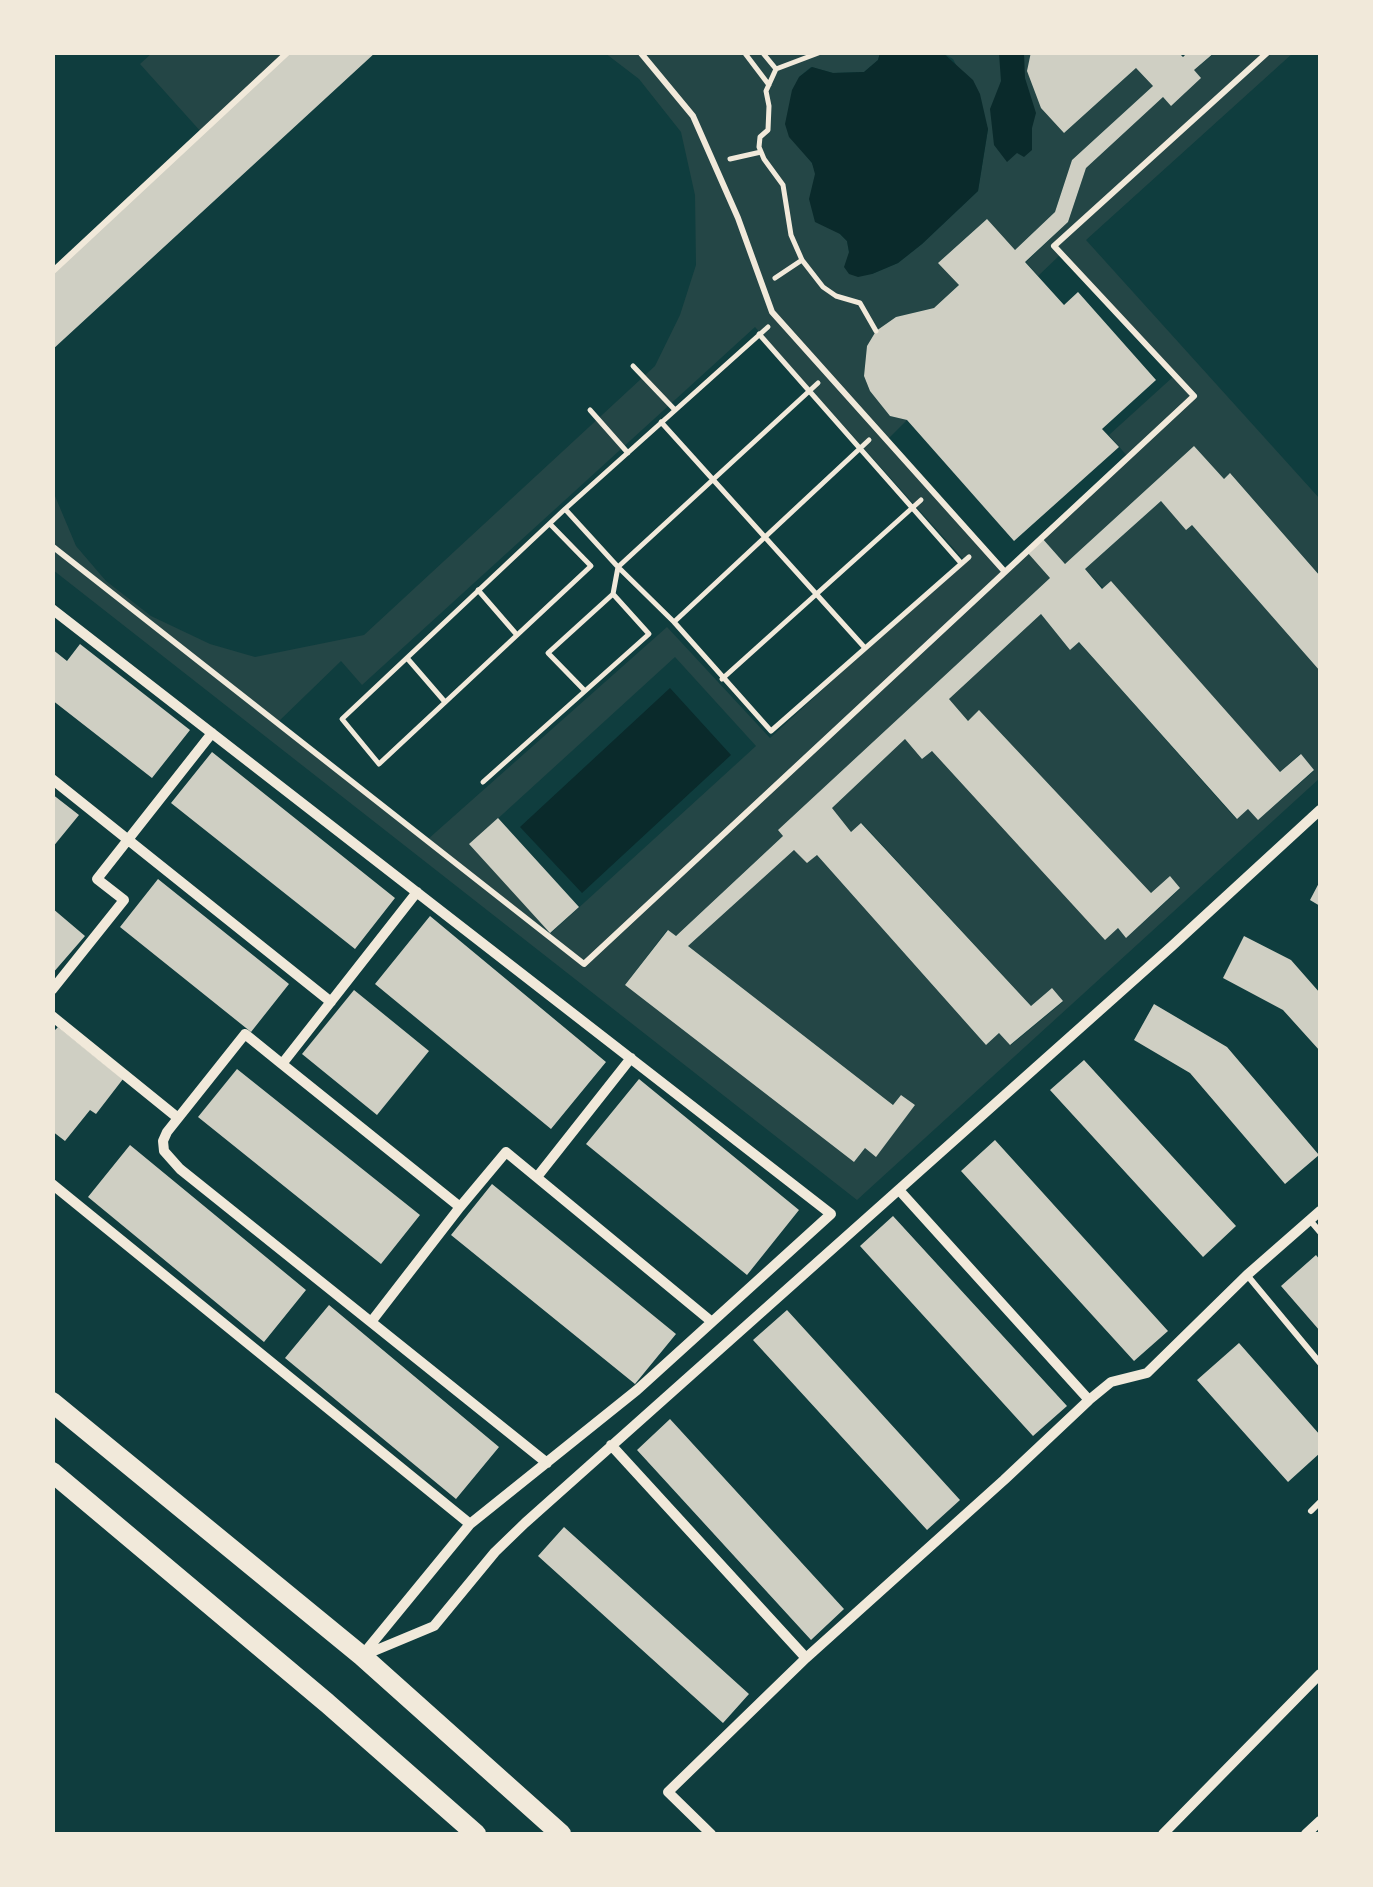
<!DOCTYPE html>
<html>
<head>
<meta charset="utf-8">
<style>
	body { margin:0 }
	#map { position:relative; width:1373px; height:1887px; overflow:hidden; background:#0f3d3e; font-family:Barlow,sans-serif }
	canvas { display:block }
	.frame { position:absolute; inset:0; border:55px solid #f1e9da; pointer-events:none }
</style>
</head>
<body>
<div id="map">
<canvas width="1373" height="1887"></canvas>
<div class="frame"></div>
</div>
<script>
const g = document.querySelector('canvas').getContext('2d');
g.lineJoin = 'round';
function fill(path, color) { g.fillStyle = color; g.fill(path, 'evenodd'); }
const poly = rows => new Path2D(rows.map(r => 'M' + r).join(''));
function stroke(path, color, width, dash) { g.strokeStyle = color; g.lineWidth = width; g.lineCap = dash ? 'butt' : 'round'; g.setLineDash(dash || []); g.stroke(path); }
const green = poly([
	[152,53,288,53,202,133,140,64],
	[605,53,880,53,878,60,864,72,833,73,811,67,799,77,803,151,812,163,840,234,847,241,849,252,872,274,898,263,922,244,978,191,988,129,953,59,943,53,1031,53,1064,133,1136,68,1153,86,1072,160,1055,212,1015,250,986,220,939,262,959,285,934,308,896,317,876,331,867,346,864,376,870,391,890,416,907,420,887,440,1005,572,1027,552,1050,578,779,830,783,836,676,936,667,930,625,985,854,1162,865,1148,876,1156,915,1105,901,1095,893,1105,688,946,794,850,807,862,817,855,986,1045,999,1033,1011,1045,1063,1002,1052,988,1031,1006,862,823,851,832,832,808,905,739,922,759,932,751,1105,939,1118,928,1126,938,1180,889,1170,876,1151,893,980,711,968,721,949,699,1041,614,1070,650,1079,642,1236,819,1248,809,1259,819,1314,771,1300,754,1280,772,1085,569,1161,501,1192,525,1320,671,1320,778,857,1200,53,570,52,473,55,496,76,546,106,581,151,616,210,644,255,657,364,635,655,366,680,315,696,265,695,195,681,132,639,79],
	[755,327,964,560,770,738,667,627,427,840,277,723,341,661,362,685],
	[675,657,756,746,551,933,470,844],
	[1215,53,1293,53,1086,240,1320,499,1320,576,1231,474,1224,479,1194,446,1065,564,1042,538,1128,457,1109,435,1174,376,1061,254,1038,276,1026,262,1068,222,1086,168,1163,97,1171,106,1194,70]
]);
const water = poly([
	[880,53,943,53,973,80,980,94,988,129,978,191,922,244,898,263,872,274,858,277,849,274,844,267,849,252,847,241,840,234,815,222,809,199,815,174,812,163,789,137,785,124,792,90,799,77,812,67,833,73,864,72,878,60],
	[999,53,1024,53,1025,78,1036,113,1032,128,1032,150,1024,157,1017,153,1007,162,994,145,990,109,1001,81],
	[670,688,731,755,582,893,520,827]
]);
const building = poly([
	[288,52,376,52,52,350,52,272],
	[1031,52,1178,52,1183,57,1188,52,1215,52,1194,70,1201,78,1171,106,1163,97,1086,168,1068,222,1025,262,1064,305,1078,292,1156,380,1102,429,1119,447,1014,541,907,420,890,416,870,391,864,376,867,346,876,331,896,317,934,308,959,285,938,263,987,219,1015,250,1055,212,1072,160,1153,86,1136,68,1064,133,1041,108,1027,71],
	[1194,446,1224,479,1230,473,1320,576,1320,671,1192,525,1186,530,1161,501,1085,569,1102,589,1111,581,1280,772,1301,754,1314,770,1258,820,1248,809,1237,819,1079,642,1070,650,1041,614,949,699,968,721,979,710,1151,893,1170,876,1180,888,1126,938,1118,928,1105,940,932,751,922,759,905,739,832,808,851,832,861,823,1031,1006,1052,988,1063,1001,1010,1045,999,1033,986,1045,817,855,807,863,794,850,688,946,893,1105,901,1095,915,1105,876,1157,865,1148,854,1162,625,985,668,930,676,936,783,836,778,830,1050,578,1027,552,1042,538,1065,564],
	[80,644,190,730,152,778,52,700,52,649,67,661],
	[212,752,395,898,355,949,171,803],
	[52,794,79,815,52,848],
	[498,818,579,907,550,933,469,844],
	[158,879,289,984,251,1032,120,927],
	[1320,881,1320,906,1310,900],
	[52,908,85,936,52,974],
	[430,916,606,1062,551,1129,375,984],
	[1244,936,1291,960,1320,993,1320,1051,1283,1010,1223,978],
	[354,990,429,1051,377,1115,302,1054],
	[1154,1004,1227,1047,1319,1155,1285,1184,1190,1073,1134,1040],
	[58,1027,123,1079,96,1114,90,1110,65,1141,52,1131,52,1033],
	[1084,1060,1236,1226,1203,1257,1050,1090],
	[237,1069,420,1215,381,1264,198,1117],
	[639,1079,799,1210,747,1275,586,1144],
	[995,1140,1168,1331,1134,1361,961,1171],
	[130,1145,306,1290,264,1342,88,1197],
	[492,1184,676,1334,635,1384,451,1235],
	[893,1216,1067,1406,1033,1436,860,1246],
	[1316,1255,1320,1260,1320,1331,1281,1286],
	[329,1305,499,1447,456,1499,285,1358],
	[787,1310,960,1500,927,1530,753,1340],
	[1239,1343,1320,1435,1320,1453,1288,1482,1197,1380],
	[670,1419,844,1609,811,1640,637,1450],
	[564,1527,749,1694,723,1723,538,1556]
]);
const path = poly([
	[744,52,769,85],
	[762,52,776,69],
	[821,52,776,69,766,91,769,106,768,130,760,137,759,147,764,159,783,185,791,235,802,260,823,287,836,296,860,303,876,331],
	[730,159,761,152],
	[775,278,802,260],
	[759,334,961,563],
	[633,366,675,410],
	[590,410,628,453],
	[661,422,865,648],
	[565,509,618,567,674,622,771,731,969,557],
	[550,524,591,566,379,764,342,719,565,509,768,327],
	[478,590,517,635],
	[674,622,869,440],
	[407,658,445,702],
	[722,679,921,500],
	[585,691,548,653,613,594,618,567,818,383],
	[483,782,649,634,613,594]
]);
const service = poly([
	[640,52,693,116,738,218,772,312,1005,572],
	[52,272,288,52],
	[52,546,584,964,1194,396,1054,246,1268,52],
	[1309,1219,1320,1232],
	[1247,1275,1320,1363],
	[1311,1511,1320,1502]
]);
const minor = poly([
	[52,609,831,1214,637,1390,470,1524],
	[52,779,331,1002],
	[52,990,124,900,97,879,212,733],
	[52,1016,178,1118],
	[282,1064,245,1034,167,1132,163,1141,164,1151,180,1169,547,1463],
	[537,1177,631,1058],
	[52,1184,470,1524,365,1652],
	[899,1190,1089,1400],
	[460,1207,506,1152,712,1322],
	[371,1322,460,1207,282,1064,417,892],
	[611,1445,806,1658],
	[362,1656,434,1626,495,1552,525,1523,1172,946,1320,810],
	[711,1834,668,1792,806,1658,1004,1480,1089,1400,1111,1382,1147,1373,1247,1275,1320,1211],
	[1163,1834,1320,1674],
	[1306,1834,1320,1821]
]);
const trunk = poly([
	[52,1402,362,1656,561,1834],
	[52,1472,327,1703,476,1834]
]);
fill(green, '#244646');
fill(water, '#0a2a2b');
fill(building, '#cfcfc3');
stroke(path, '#f1e9da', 5);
stroke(service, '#f1e9da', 6);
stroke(minor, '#f1e9da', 10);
stroke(trunk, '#f1e9da', 20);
</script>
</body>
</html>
